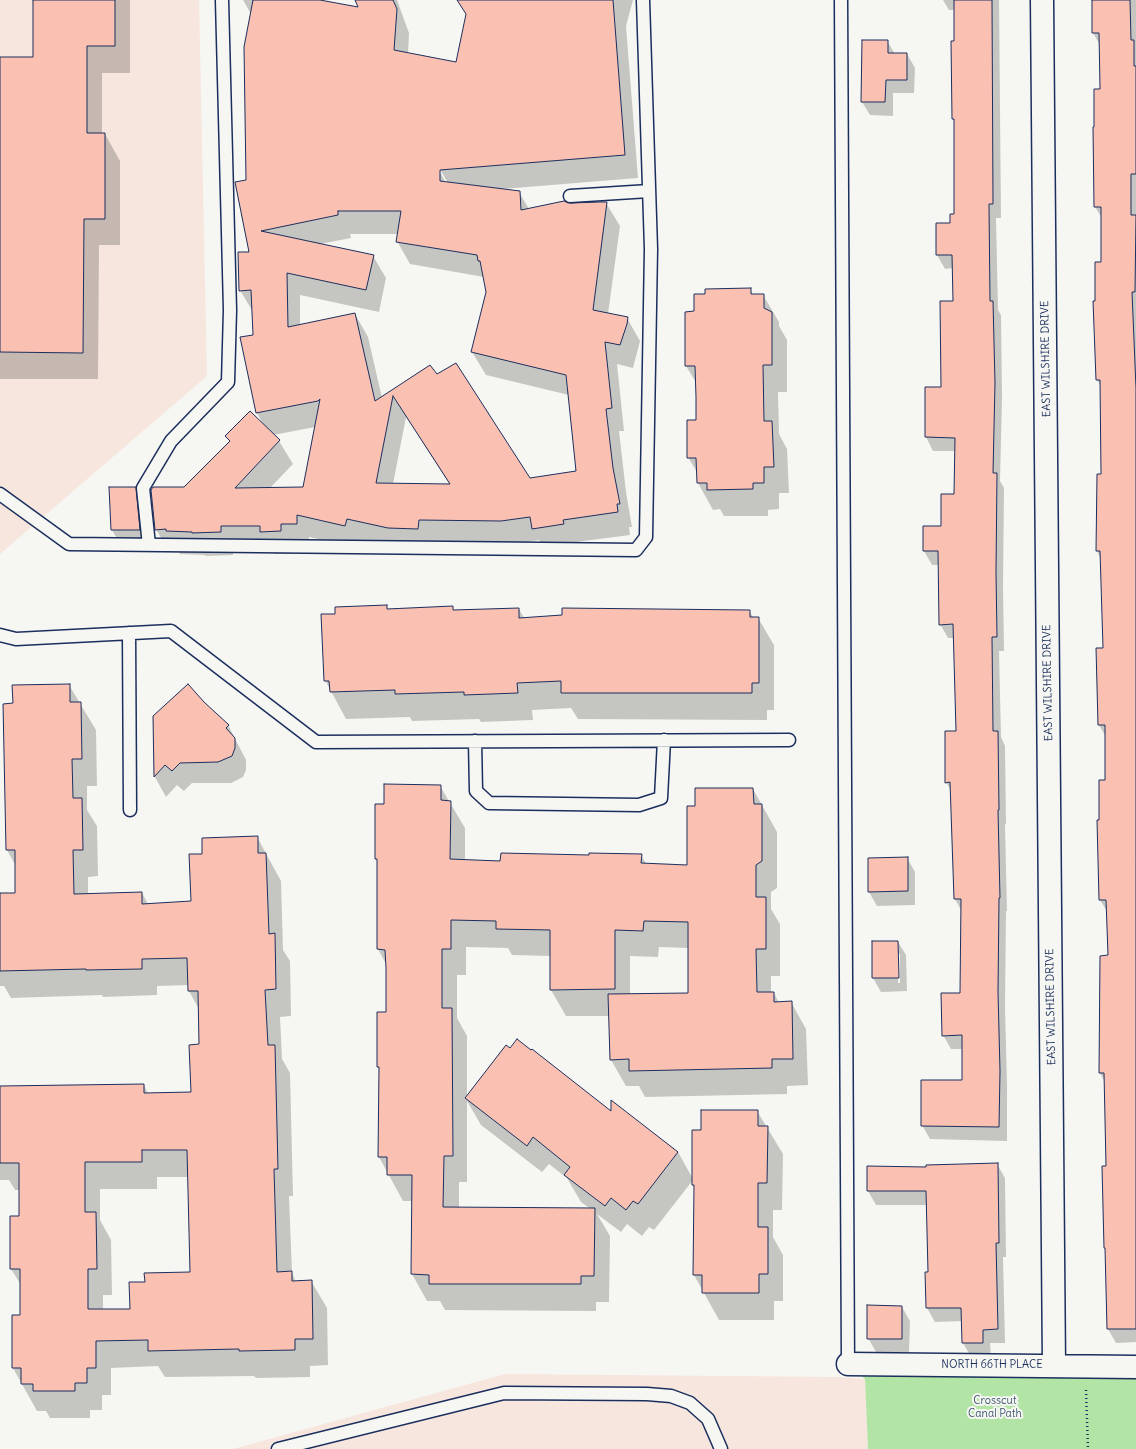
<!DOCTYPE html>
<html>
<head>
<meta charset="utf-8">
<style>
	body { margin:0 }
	canvas { display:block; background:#f6f6f2 }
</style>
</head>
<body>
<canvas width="1136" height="1449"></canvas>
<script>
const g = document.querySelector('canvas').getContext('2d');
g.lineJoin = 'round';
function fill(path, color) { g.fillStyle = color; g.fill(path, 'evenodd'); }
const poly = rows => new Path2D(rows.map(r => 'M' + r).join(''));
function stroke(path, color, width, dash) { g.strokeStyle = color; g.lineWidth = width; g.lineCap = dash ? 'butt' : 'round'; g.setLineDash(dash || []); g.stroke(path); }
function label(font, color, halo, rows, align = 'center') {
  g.font = font + ' Delius,sans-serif'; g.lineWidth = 4; g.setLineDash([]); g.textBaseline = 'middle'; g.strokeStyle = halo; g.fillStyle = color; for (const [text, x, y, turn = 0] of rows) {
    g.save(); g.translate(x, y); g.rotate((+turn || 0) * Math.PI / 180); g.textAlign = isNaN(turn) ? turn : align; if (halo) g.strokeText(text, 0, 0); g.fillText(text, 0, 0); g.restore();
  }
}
const built = poly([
	[0,0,199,0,207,376,0,554],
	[505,1374,838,1377,865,1379,868,1449,233,1449]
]);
const green = poly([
	[848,1364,1136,1367,1136,1449,868,1449,865,1379]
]);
const shadow = poly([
	[34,0,130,0,130,73,102,73,102,134,105,134,120,161,120,245,99,245,98,379,0,379,0,58,34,58],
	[243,0,314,0,359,8,356,0,397,0,409,33,408,54,457,64,467,15,458,0,633,0,626,26,638,178,502,189,519,192,529,209,570,204,606,203,620,226,608,314,627,318,640,341,633,368,617,364,624,431,619,431,626,492,632,527,629,527,630,535,576,542,576,547,546,552,539,540,515,544,358,548,309,537,309,547,294,547,294,554,274,554,271,549,233,548,233,555,206,556,205,555,180,554,179,552,169,552,156,529,185,488,230,442,227,437,264,426,257,413,253,312,240,290,250,253,247,180,251,14],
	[438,166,448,183,446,183,437,167],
	[350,234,398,234,397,241,410,264,484,277,487,292,472,352,486,375,569,395,578,471,530,480,429,366,382,398,368,337,355,314,300,326,300,295,379,312,386,278,373,256,320,244,351,238],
	[406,417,450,485,393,484],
	[315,427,303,488,269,489,293,464,279,441,273,435],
	[943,0,999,0,1001,218,996,218,998,310,1001,315,1002,398,1000,481,1004,488,1003,586,1004,651,999,651,1001,737,1005,746,1006,824,1005,824,1007,911,1006,911,1005,1007,1007,1085,1007,1141,930,1139,922,1125,963,1081,963,1049,951,1049,943,1035,961,994,962,912,955,899,952,792,946,782,957,732,954,638,948,638,940,624,939,565,932,565,924,551,942,527,955,495,956,451,933,451,926,437,926,388,942,388,954,302,954,268,945,269,937,255,955,215,955,122,953,119,955,10,949,10],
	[1093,0,1136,0,1136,1342,1116,1343,1108,1329,1107,1167,1105,1082,1100,1073,1109,956,1108,913,1100,900,1100,821,1106,781,1106,737,1099,725,1104,649,1101,559,1097,551,1098,475,1102,475,1101,386,1097,380,1096,302,1102,263,1102,218,1095,207,1101,90,1100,45,1093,33],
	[887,41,895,54,907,54,915,68,914,93,893,93,893,116,870,115,862,102],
	[750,289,753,295,763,295,779,322,779,326,787,340,787,392,778,392,779,434,787,449,789,493,779,493,779,509,768,510,768,516,724,516,720,509,713,510,698,483,698,474,688,457,697,421,697,384,686,366,686,312,695,312,706,295],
	[110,488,135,488,143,502,147,543,120,544,112,530],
	[386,606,388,610,452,607,454,611,519,609,524,618,749,611,754,618,758,618,774,645,774,710,767,710,767,720,578,719,571,708,532,710,533,720,481,722,479,719,412,721,410,717,346,719,325,680,336,615],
	[69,685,96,730,97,786,87,786,87,810,97,826,98,876,88,877,88,895,142,893,148,904,192,902,203,855,257,837,281,881,283,950,290,961,291,1016,280,1017,282,1059,290,1073,293,1196,289,1196,292,1273,296,1282,311,1281,327,1308,328,1365,310,1366,310,1377,256,1378,254,1376,165,1377,158,1366,111,1368,111,1395,102,1395,102,1410,90,1410,90,1418,50,1418,46,1411,37,1411,13,1368,21,1316,21,1285,11,1269,20,1217,20,1190,15,1190,9,1180,0,1180,0,1087,144,1085,148,1094,192,1093,200,1045,199,1009,189,991,189,985,157,986,157,995,103,997,102,995,11,998,4,986,0,986,0,894,16,894,16,866,7,850,4,705,14,704],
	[157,1177,189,1177,191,1273,146,1283,131,1310,103,1310,103,1295,112,1295,111,1240,100,1220,100,1189,157,1189],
	[203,703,228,725,246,760,246,770,243,777,231,783,192,783,184,791,177,785,166,797,155,777,154,716],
	[440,786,465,828,465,860,501,862,590,856,641,855,647,865,688,866,696,807,753,789,777,832,777,888,771,892,771,909,780,924,780,976,771,976,771,993,774,993,779,1003,791,1002,806,1029,808,1085,787,1086,787,1094,645,1097,639,1086,626,1086,611,1060,610,1016,566,1016,551,990,551,956,512,955,508,948,466,947,466,975,457,975,457,1018,467,1036,467,1097,612,1113,678,1152,693,1179,702,1131,757,1111,783,1154,782,1210,773,1210,773,1237,783,1255,783,1301,774,1301,774,1320,719,1320,694,1275,695,1189,693,1185,693,1180,654,1230,649,1227,642,1236,627,1224,621,1232,597,1214,610,1236,609,1302,596,1302,596,1311,445,1310,440,1301,427,1301,412,1274,413,1201,403,1201,379,1157,380,1071,378,1066,387,1013,386,964,378,949,378,862,376,859,376,805,385,805],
	[659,947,689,948,689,994,630,995,630,956,658,957],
	[467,1101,481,1125,542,1172,549,1164,567,1178,581,1202,591,1209,459,1208,459,1182,467,1182],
	[907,858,915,872,915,905,877,906,869,892],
	[873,942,898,942,906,955,907,991,881,992,873,978],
	[898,954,900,954,900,983,898,983],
	[997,1164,1005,1178,1006,1257,1003,1257,1005,1343,990,1343,991,1356,971,1357,963,1343,963,1321,935,1322,927,1308,926,1273,929,1273,927,1205,876,1205,868,1191,927,1168],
	[902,1307,910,1321,909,1352,876,1352,868,1338]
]);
const building = poly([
	[33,0,115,0,115,46,87,46,87,133,105,133,105,219,84,219,83,353,0,352,0,57,33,57,33,0],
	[253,0,320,0,358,7,355,0,393,0,397,9,394,50,456,62,466,14,457,0,613,0,625,155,440,170,440,181,520,191,521,210,564,201,570,203,600,202,607,202,593,310,628,317,627,324,620,345,605,342,612,408,606,409,613,468,620,504,617,504,618,512,563,520,564,524,532,529,530,517,501,521,419,520,418,529,388,528,347,519,345,526,297,515,297,524,281,524,281,531,260,532,260,526,221,526,221,532,192,533,192,532,166,531,166,529,155,530,151,490,153,487,184,487,230,441,225,436,250,411,280,440,235,488,303,487,320,399,318,401,256,413,240,337,253,335,251,290,239,291,238,252,249,252,235,182,246,180,244,47,253,0],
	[338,211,401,211,396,242,477,255,478,261,480,261,486,292,471,352,566,375,576,471,530,478,456,363,437,374,430,365,375,401,355,313,288,327,287,273,366,290,374,255,261,231,338,215,338,211],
	[393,396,450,484,376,483,393,396],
	[954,0,992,0,993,204,989,204,990,301,993,301,995,383,993,473,997,473,996,572,997,637,992,637,993,731,998,731,999,810,998,810,1000,898,999,898,998,992,1000,1071,999,1127,921,1126,921,1080,962,1080,962,1035,942,1036,941,993,960,993,961,899,954,899,950,782,945,783,945,731,956,731,953,624,939,625,938,551,923,551,923,526,941,526,941,494,954,494,955,438,925,437,925,387,941,387,940,301,953,301,952,255,936,255,936,223,950,223,950,214,954,214,954,119,952,119,951,41,954,41,954,0],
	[1092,0,1130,0,1131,40,1134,40,1134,66,1136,66,1136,174,1131,174,1131,215,1136,215,1135,292,1132,292,1136,388,1136,1329,1107,1329,1105,1248,1104,1248,1102,1166,1106,1166,1104,1073,1099,1073,1100,956,1108,955,1106,900,1099,900,1097,820,1099,820,1099,780,1105,780,1105,725,1098,725,1096,648,1103,648,1100,551,1096,551,1097,474,1101,474,1100,380,1096,380,1093,301,1095,301,1095,262,1101,262,1101,207,1094,207,1093,127,1094,127,1094,89,1100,89,1099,33,1092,33,1092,0],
	[862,40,888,40,888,53,907,53,907,80,886,80,885,102,861,102,862,40],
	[751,288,751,294,764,294,764,308,772,312,772,365,763,365,764,421,772,421,774,467,764,467,764,483,753,483,753,489,707,490,707,483,697,483,696,458,687,458,687,420,696,420,696,397,695,366,685,366,685,312,694,311,694,294,705,294,705,289,751,288],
	[109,487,136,487,140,530,111,530,109,487],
	[387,605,387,609,453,606,453,610,519,608,519,618,562,615,562,608,750,610,750,617,759,617,759,683,752,683,752,693,561,693,561,681,517,683,518,693,464,695,464,692,395,694,395,690,330,692,329,681,324,681,321,614,335,614,335,607,387,605],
	[70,684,70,702,81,702,82,759,72,759,73,798,82,798,83,850,73,850,74,894,142,892,142,904,191,901,189,854,202,854,202,838,258,836,258,853,266,853,269,934,275,933,276,989,265,990,268,1045,275,1045,278,1169,274,1169,277,1272,292,1271,292,1281,312,1280,313,1339,295,1339,295,1350,239,1351,239,1349,148,1351,148,1340,96,1341,96,1368,87,1368,87,1383,75,1383,75,1391,33,1391,33,1384,21,1384,21,1368,12,1368,12,1315,20,1315,20,1269,10,1269,10,1216,19,1216,19,1163,0,1163,0,1086,144,1084,144,1093,191,1092,189,1045,199,1044,198,991,188,991,187,958,142,959,142,969,86,970,86,969,0,971,0,893,15,893,15,850,6,850,3,704,13,703,12,685,70,684],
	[142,1150,187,1150,190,1272,144,1273,145,1282,129,1282,130,1309,88,1309,88,1269,97,1269,96,1212,85,1212,85,1162,142,1162,142,1150],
	[188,684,204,702,229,725,226,728,235,738,235,748,232,756,218,762,180,763,172,771,165,765,154,777,153,716,188,684],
	[384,784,441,785,441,800,451,801,450,859,500,861,501,853,589,855,589,853,642,854,641,863,687,865,687,806,695,806,695,788,753,788,754,804,762,804,762,861,756,865,756,897,766,897,766,949,756,949,757,992,774,992,774,1002,792,1001,793,1059,772,1059,772,1068,629,1071,629,1059,610,1060,608,994,688,993,688,922,644,921,643,931,615,930,615,989,550,990,550,930,496,929,496,921,451,920,451,949,442,949,442,1008,452,1008,453,1156,444,1156,443,1207,595,1208,594,1276,581,1276,581,1284,429,1284,429,1275,411,1274,412,1175,387,1175,387,1157,378,1157,379,1067,377,1067,377,1012,386,1012,386,968,385,950,377,949,377,859,375,859,375,804,384,804,384,784],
	[908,857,908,891,868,892,868,858,908,857],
	[872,941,898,941,899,978,872,978,872,941],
	[517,1039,531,1050,532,1049,611,1111,611,1100,678,1152,638,1204,633,1201,626,1210,611,1198,605,1206,564,1175,570,1167,533,1137,527,1146,465,1098,506,1045,510,1048,517,1039],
	[701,1110,758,1110,758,1126,768,1126,767,1183,758,1183,758,1227,768,1227,768,1274,759,1274,759,1293,702,1293,702,1275,693,1275,694,1185,692,1185,692,1130,701,1130,701,1110],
	[998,1163,999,1243,996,1243,998,1329,983,1330,983,1343,962,1343,961,1308,926,1308,925,1272,928,1272,926,1191,867,1191,867,1166,926,1167,926,1165,998,1163],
	[867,1305,902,1306,902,1339,867,1339,867,1305]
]);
const path = poly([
	[1086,1390,1088,1449]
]);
const service = poly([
	[841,0,848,1364],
	[570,196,649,191],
	[0,494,69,544,636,550,646,537,651,249,643,0],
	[149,545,143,488,171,441,228,382,230,310,222,0],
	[129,633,130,810],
	[0,635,16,639,171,631,316,742,789,740],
	[475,741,476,791,489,803,639,805,661,798,664,740],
	[278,1449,504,1393,647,1394,671,1396,690,1403,708,1419,721,1449]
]);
const minor = poly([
	[1042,0,1054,1365],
	[848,1364,1136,1367]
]);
const streetNames = [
	["EAST WILSHIRE DRIVE",1046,359,-91],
	["EAST WILSHIRE DRIVE",1048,683,-91],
	["EAST WILSHIRE DRIVE",1051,1007,-91],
	["NORTH 66TH PLACE",992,1365]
];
const parkNames = [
	["Crosscut",995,1401],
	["Canal Path",995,1414]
];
fill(built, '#f7e6de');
fill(green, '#b2e5a5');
fill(shadow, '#0003');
fill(building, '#fac0b1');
stroke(building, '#1b2f5e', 1);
stroke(service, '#1b2f5e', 15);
stroke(minor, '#1b2f5e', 25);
stroke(path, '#1b2f5e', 2.5, [1, 3]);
stroke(service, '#f6f6f2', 12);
stroke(minor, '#f6f6f2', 22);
label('11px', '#1b2f5e', '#f6f6f2', streetNames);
label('11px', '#39536c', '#f6f6f2', parkNames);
</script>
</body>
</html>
